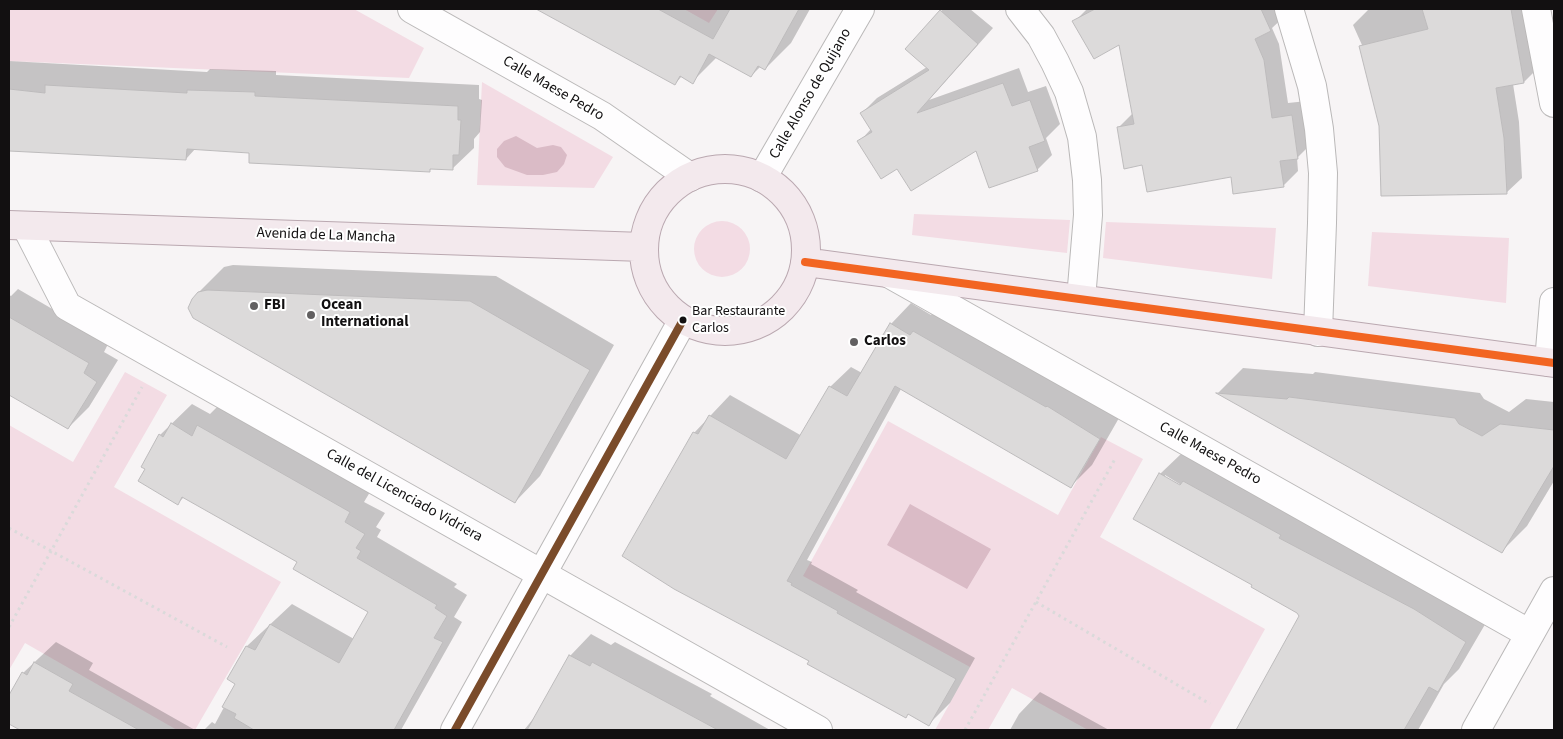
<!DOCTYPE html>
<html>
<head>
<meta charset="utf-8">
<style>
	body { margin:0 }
	#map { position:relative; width:1563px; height:739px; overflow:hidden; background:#f7f4f5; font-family:"Source Sans 3",sans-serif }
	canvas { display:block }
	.frame { position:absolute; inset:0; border:10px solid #121011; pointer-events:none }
</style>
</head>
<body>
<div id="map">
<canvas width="1563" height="739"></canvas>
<div class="frame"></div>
</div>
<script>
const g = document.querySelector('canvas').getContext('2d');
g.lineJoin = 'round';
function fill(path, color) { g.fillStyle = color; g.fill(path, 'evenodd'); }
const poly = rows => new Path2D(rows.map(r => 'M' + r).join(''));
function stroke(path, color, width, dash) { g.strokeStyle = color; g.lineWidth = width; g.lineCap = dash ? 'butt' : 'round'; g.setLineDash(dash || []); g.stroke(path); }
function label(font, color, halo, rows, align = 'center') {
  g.font = font + ' "Source Sans 3",sans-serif'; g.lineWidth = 4; g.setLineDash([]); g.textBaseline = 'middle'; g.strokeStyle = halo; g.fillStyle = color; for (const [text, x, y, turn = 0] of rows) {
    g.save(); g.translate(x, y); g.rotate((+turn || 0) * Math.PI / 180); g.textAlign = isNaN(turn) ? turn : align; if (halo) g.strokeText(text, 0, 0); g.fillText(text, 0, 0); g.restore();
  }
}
const green = poly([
	[10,9,354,9,424,48,409,78,9,61],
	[684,9,718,9,709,23],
	[482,82,613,157,594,188,477,185],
	[914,214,1070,220,1067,253,912,235],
	'694 249a28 28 0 1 1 56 0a28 28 0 1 1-56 0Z',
	[1106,222,1276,228,1272,279,1103,258],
	[1372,232,1509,238,1506,303,1368,286],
	[125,372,167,395,114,487,281,582,195,730,177,730,25,643,9,670,9,425,73,462],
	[888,421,1058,515,1101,437,1143,459,1100,537,1265,629,1209,730,1088,730,1012,688,988,730,935,730,970,667,803,576]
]);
const water = poly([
	[516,136,537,148,553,145,561,147,567,155,564,164,557,172,543,175,527,175,505,167,497,157,497,149,504,141],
	[910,504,991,549,967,589,887,545]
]);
const shadow = poly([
	[538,9,810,9,791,43,765,69,761,66,751,76,717,57,692,82,682,76,675,84],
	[943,9,970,9,993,28,929,100,1019,68,1028,92,1046,86,1060,124,1046,138,1052,155,1037,170,976,149,897,167,859,142,871,129,861,114,877,98,927,67,907,49],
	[1087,9,1283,9,1286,15,1272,28,1279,44,1288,103,1307,101,1313,142,1297,158,1298,171,1283,186,1232,175,1143,164,1118,128,1133,113,1120,43,1074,22],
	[1373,9,1522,9,1539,67,1524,82,1513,84,1519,122,1522,178,1506,193,1457,195,1456,192,1380,126,1362,45,1353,25,1368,10],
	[9,61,207,72,210,69,276,71,276,75,479,85,479,99,482,100,480,132,474,139,474,148,452,169,432,168,430,170,250,151,196,148,186,159,9,150],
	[233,265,496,276,614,345,540,476,515,502,199,292,224,267],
	[18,289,109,342,104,352,118,360,89,407,68,428,9,393,9,295,11,296],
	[911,303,931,315,934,311,1119,418,1092,465,1071,486,901,389,807,560,812,562,811,564,858,590,856,592,975,658,950,703,929,724,644,570,645,568,624,555,694,433,730,395,802,436,830,387,851,367,862,373,891,324],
	[1243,368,1313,374,1315,372,1480,393,1484,399,1509,412,1526,399,1554,402,1554,481,1527,526,1502,551,1218,393],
	[192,404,210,414,219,405,370,492,364,502,385,513,376,527,381,530,377,537,457,584,454,587,467,595,454,617,462,622,401,730,204,730,212,722,215,724,237,683,229,679,247,646,292,604,354,639,370,611,299,562,184,497,178,503,160,435],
	[1182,453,1487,621,1459,669,1444,684,1418,730,1236,730,1300,616,1298,612,1254,585,1160,474],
	[1165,475,1186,488,1185,490,1165,478],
	[591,634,611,645,615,642,712,694,710,696,770,730,601,730,597,728,596,730,524,730,538,713,570,656],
	[56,642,93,663,89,670,195,730,23,730,9,722,9,708,11,704,9,702,9,698,23,673],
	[1040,692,1109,730,1010,730,1019,714]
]);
const building = poly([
	[536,9,658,9,713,39,730,9,799,9,765,70,758,66,751,77,709,54,693,84,680,76,675,85,536,9],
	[1095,9,1261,9,1271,31,1255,39,1264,60,1272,118,1292,115,1298,159,1280,161,1284,187,1233,194,1231,177,1147,192,1142,165,1124,169,1117,127,1134,124,1119,45,1094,59,1072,21,1095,9],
	[1422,9,1511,9,1524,83,1496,88,1504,138,1507,194,1381,196,1379,126,1359,46,1428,29,1422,9],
	[940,10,978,44,917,113,1003,83,1012,106,1030,100,1045,141,1029,147,1038,171,989,188,976,151,911,191,897,169,881,179,857,141,872,132,860,113,929,70,905,49,940,10],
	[45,85,187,93,187,90,255,92,255,96,458,106,458,120,461,120,459,155,453,155,453,170,430,169,430,172,249,163,249,153,187,149,186,160,9,151,9,89,45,93,45,85],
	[207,290,470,301,590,370,515,503,193,318,188,308,192,299,198,292,207,290],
	[9,317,89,363,84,373,97,382,68,429,9,395,9,317],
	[890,323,910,335,913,331,1046,407,1047,406,1100,439,1071,488,895,386,787,581,792,583,791,585,838,611,837,613,956,679,929,726,908,714,906,718,807,664,809,661,674,589,622,556,693,432,698,434,709,415,786,459,829,386,847,396,890,323],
	[1216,393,1287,399,1289,397,1455,418,1459,424,1482,436,1500,424,1554,430,1554,466,1502,553,1216,393],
	[171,423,192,436,197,425,350,512,345,522,365,534,356,548,361,551,357,558,437,605,435,608,447,616,434,638,443,642,394,730,254,730,234,718,236,714,222,707,235,684,227,679,246,646,255,650,270,624,339,663,368,612,293,569,297,562,244,532,182,497,178,505,138,481,145,469,141,467,159,434,163,437,171,423],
	[1159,473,1180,485,1183,481,1281,535,1279,538,1414,609,1466,642,1438,692,1429,687,1404,730,1236,730,1299,616,1297,613,1251,587,1252,585,1133,519,1159,473],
	[569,655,590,666,592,662,718,730,527,730,569,655],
	[34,662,73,684,69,691,139,730,20,730,9,724,9,695,22,672,27,675,34,662]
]);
const path = poly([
	[9,528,227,647],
	[1036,602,1210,704],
	[9,627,142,387],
	[965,730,1115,459]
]);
const minor = poly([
	[412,9,602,116,690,177],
	[1020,9,1041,36,1055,62,1069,92,1082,137,1087,180,1088,215,1081,299],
	[1289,9,1312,86,1319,129,1323,173,1322,223,1318,332],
	[1536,9,1554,103],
	[762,178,860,9],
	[26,226,67,306,818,730],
	[890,274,1530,634],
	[1549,362,1554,302],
	[455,730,683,320],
	[1476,730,1554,591]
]);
const major = poly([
	'644 250a81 81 0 1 1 162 0a81 81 0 1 1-162 0Z',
	[9,225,643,247],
	[805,262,1554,363]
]);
const bus1 = poly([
	[805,262,1554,363]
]);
const bus2 = poly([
	[455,730,683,320]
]);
const markers = [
	[254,306,5,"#626061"],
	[311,315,5,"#626061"],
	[683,320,4.5,"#121011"],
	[854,342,5,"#626061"]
];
const busNames = [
	["Bar Restaurante",692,312],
	["Carlos",692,329]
];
const streetNames = [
	["Calle Maese Pedro",553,89,30],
	["Calle Alonso de Quijano",811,94,-60],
	["Avenida de La Mancha",326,236,2],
	["Calle Maese Pedro",1210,454,29],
	["Calle del Licenciado Vidriera",404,496,29]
];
const poiNames = [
	["FBI",264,306],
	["Ocean",321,306],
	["International",321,323],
	["Carlos",864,342]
];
fill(green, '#f3dce4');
fill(water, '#dabbc6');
fill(shadow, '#0003');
fill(building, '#dcdada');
stroke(building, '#bdbbbc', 1);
stroke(minor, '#bab8b8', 30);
stroke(major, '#baa8b0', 30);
stroke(path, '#dadada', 3, [2.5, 4]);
stroke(minor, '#fefdfe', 28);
stroke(major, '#f3e9ed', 28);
stroke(bus1, '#f26522', 8);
stroke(bus2, '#7a4b2a', 8);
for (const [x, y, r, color] of markers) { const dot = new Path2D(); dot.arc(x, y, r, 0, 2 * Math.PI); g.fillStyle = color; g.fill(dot); stroke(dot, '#fff', 2); }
label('14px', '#121011', '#fff', busNames, 'left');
label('15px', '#121011', '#fff', streetNames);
label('bold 15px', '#121011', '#fff', poiNames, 'left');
</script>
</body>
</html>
